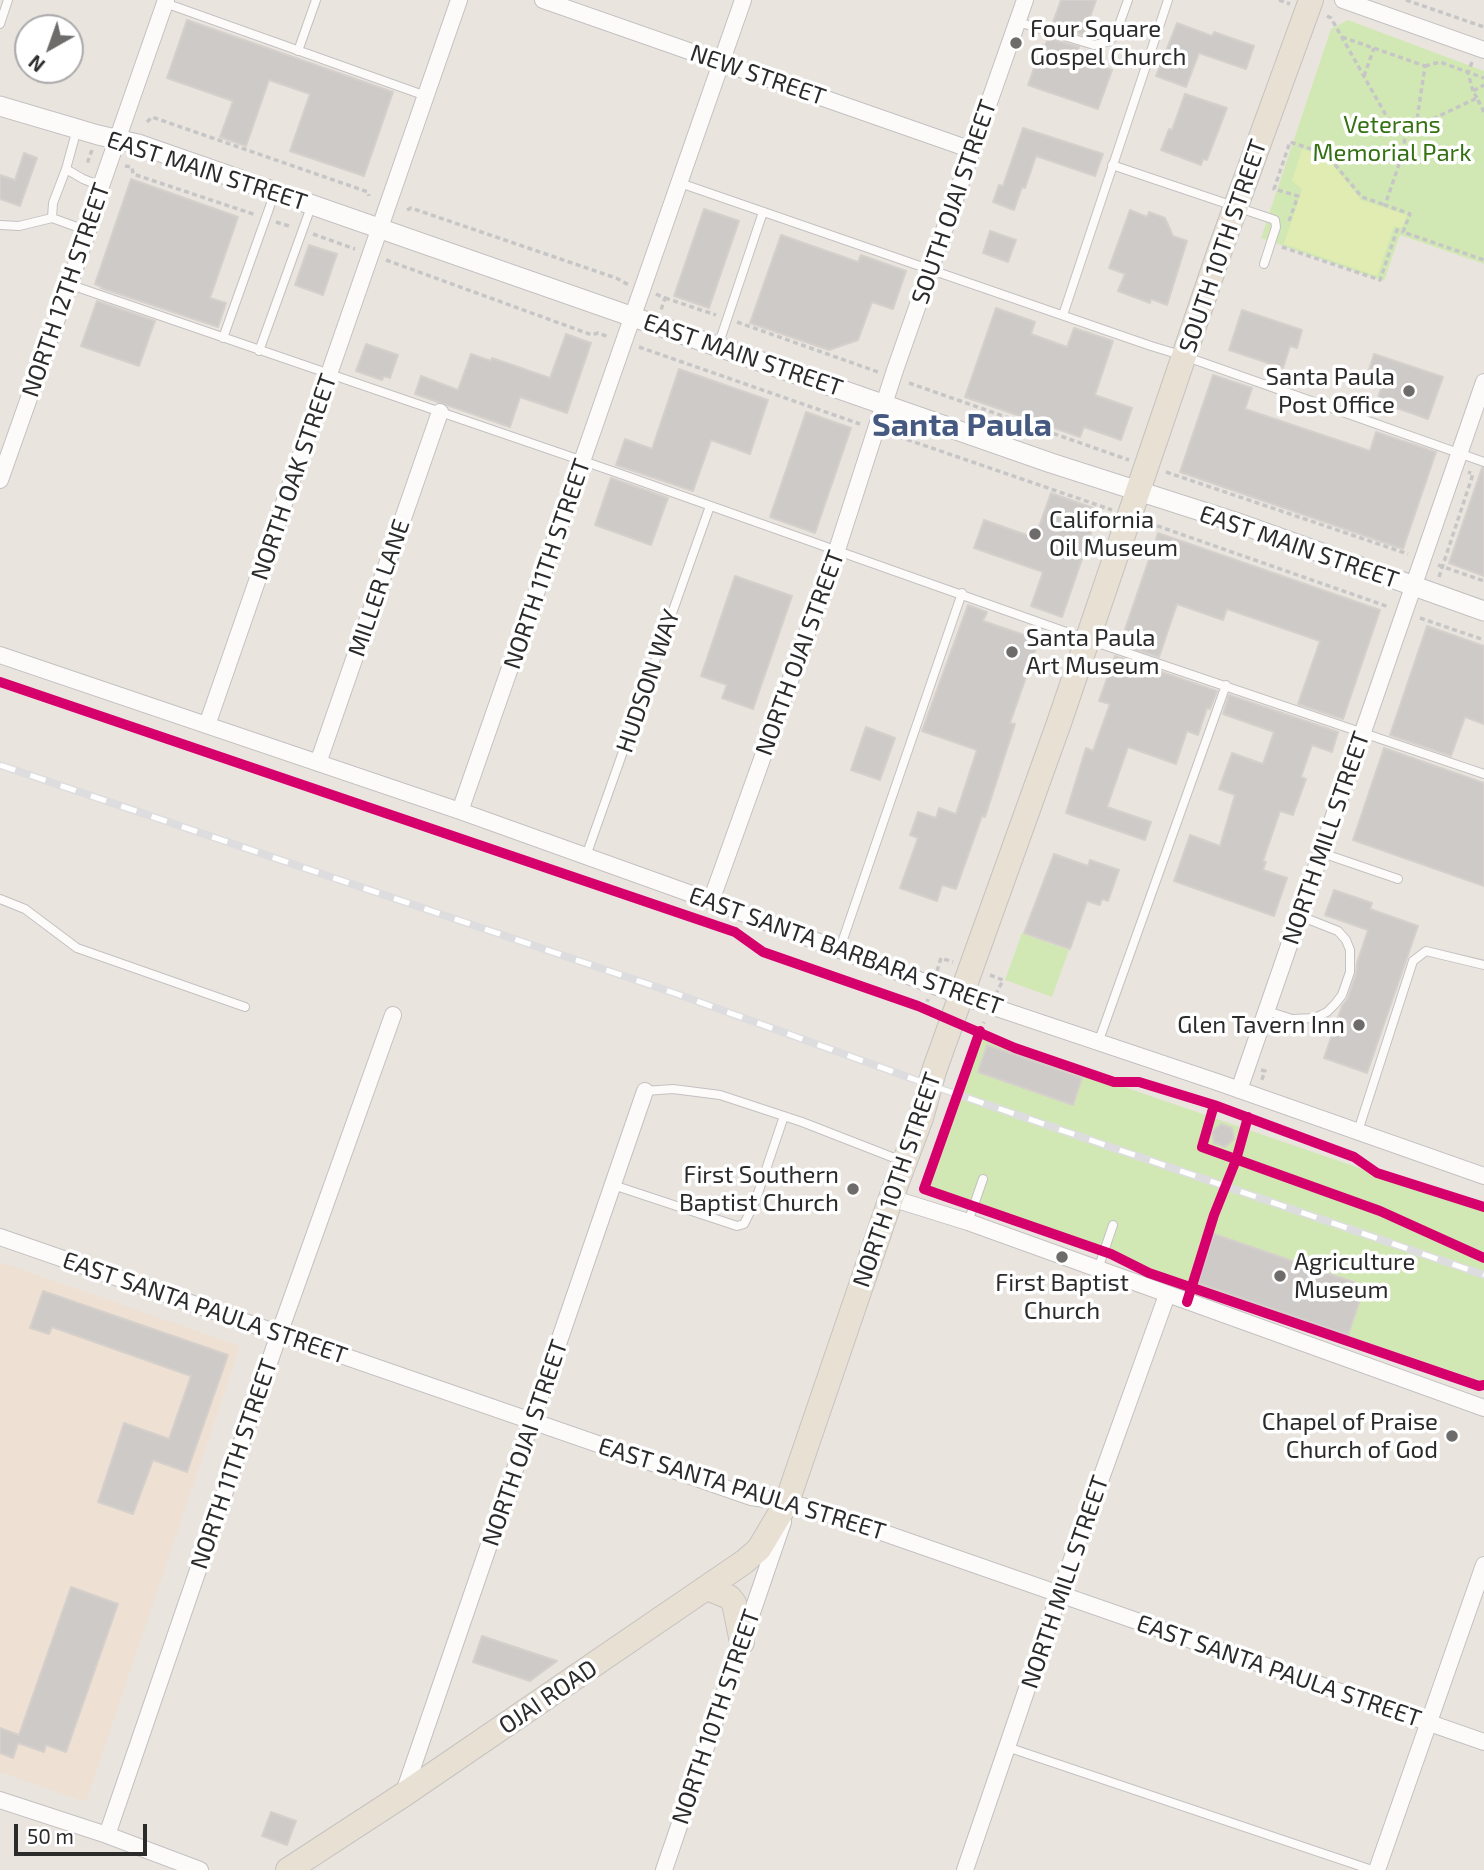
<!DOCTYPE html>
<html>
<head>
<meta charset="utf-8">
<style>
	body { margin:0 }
	#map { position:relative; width:1484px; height:1870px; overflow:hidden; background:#eae4df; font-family:"Exo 2",sans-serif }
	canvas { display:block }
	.north { position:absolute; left:14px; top:14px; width:70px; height:70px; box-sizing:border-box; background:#fff; border:2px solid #aaa; border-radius:50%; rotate:220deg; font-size:19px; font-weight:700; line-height:28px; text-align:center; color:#2b2b2b }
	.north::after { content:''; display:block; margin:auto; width:24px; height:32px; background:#6e6c6a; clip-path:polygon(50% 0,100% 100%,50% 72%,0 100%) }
	.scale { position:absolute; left:14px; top:1824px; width:133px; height:32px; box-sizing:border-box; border:4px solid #2b2b2b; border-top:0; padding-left:9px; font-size:21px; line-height:24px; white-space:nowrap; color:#2b2b2b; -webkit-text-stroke:5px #fff; paint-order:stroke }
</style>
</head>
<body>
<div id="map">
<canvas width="1484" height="1870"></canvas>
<div class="north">N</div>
<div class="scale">50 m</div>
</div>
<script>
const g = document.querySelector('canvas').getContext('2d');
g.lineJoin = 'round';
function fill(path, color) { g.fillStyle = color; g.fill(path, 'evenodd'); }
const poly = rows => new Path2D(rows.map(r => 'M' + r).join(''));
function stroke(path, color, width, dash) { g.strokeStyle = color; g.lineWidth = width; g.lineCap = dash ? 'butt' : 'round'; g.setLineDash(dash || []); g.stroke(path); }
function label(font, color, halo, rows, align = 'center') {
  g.font = font + ' "Exo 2",sans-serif'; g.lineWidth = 7; g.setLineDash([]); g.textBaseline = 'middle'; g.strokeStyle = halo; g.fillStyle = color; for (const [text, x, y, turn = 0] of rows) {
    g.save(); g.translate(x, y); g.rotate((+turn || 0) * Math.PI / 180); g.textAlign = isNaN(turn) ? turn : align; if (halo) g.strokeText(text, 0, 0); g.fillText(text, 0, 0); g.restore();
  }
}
const education = poly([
	[0,1262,240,1346,86,1802,0,1772]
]);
const green = poly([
	[1348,20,1484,71,1484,264,1400,235,1384,281,1261,238,1331,29],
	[1022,933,1069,950,1052,997,1005,980],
	[982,1038,1484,1211,1484,1382,1135,1263,1113,1251,928,1190]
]);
const pitch = poly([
	[1302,149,1326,156,1361,200,1407,215,1402,228,1394,226,1377,276,1284,244,1302,189,1292,181]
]);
const building = poly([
	[1061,0,1096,0,1084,35,1052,25,1061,0],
	[187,20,393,92,364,176,290,151,310,94,269,80,246,146,220,137,233,101,167,78,187,20],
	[1177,23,1212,36,1214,32,1254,46,1246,69,1199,53,1186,87,1156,76,1177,23],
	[1048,38,1079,47,1076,57,1112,70,1098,109,1028,85,1042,45,1045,46,1048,38],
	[1185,94,1227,108,1207,160,1203,159,1201,165,1161,150,1169,129,1172,130,1185,94],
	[1023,128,1103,154,1095,176,1036,156,1025,188,1022,187,1014,210,993,202,999,185,1003,186,1023,128],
	[24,153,37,158,20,206,0,199,0,175,15,180,24,153],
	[131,179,238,217,210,298,226,303,218,327,101,288,102,287,95,284,131,179],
	[704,209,739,221,709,308,674,296,704,209],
	[1130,210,1147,217,1149,212,1165,218,1173,236,1187,241,1167,305,1151,299,1150,303,1118,291,1125,274,1109,268,1130,210],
	[990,231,1016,240,1008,262,983,253,990,231],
	[781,235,858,262,861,255,906,271,893,309,872,302,858,340,829,350,750,323,781,235],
	[309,245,337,254,323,295,295,285,309,245],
	[97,301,155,321,139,366,81,346,97,301],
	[996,308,1035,322,1031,334,1067,347,1074,328,1113,341,1095,395,1132,408,1121,440,1084,427,1080,437,965,397,996,308],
	[1242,310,1302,330,1297,348,1290,346,1283,368,1229,350,1242,310],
	[566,334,591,343,567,413,520,397,510,427,415,394,421,376,458,390,471,354,491,361,492,358,550,378,566,334],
	[366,344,398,355,390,378,384,376,382,380,356,371,366,344],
	[1374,354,1443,377,1428,419,1377,401,1383,382,1367,376,1374,354],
	[679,369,768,400,750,454,711,440,693,491,616,465,625,439,652,449,679,369],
	[1213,375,1252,388,1245,409,1370,451,1376,432,1436,452,1403,549,1180,472,1213,375],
	[806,412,851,428,815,533,770,517,806,412],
	[1482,468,1484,468,1484,576,1449,563,1482,468],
	[611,478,668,498,651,545,595,525,611,478],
	[1051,493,1099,510,1062,617,1031,606,1043,572,974,548,984,520,1035,538,1051,493],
	[1158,533,1380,610,1343,719,1298,704,1320,641,1227,609,1223,620,1177,604,1159,657,1120,644,1158,533],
	[735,576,792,596,753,709,722,698,727,685,701,676,735,576],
	[968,605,987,612,983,621,1039,640,1010,723,1015,724,985,817,982,816,956,889,942,885,937,901,900,888,918,838,910,835,918,812,936,818,939,808,956,814,977,750,922,731,968,605],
	[1427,626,1484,646,1484,724,1465,717,1451,756,1390,735,1427,626],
	[1115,656,1217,691,1210,709,1207,708,1198,735,1187,731,1176,764,1128,747,1107,807,1151,822,1145,840,1066,813,1086,748,1093,751,1110,704,1099,701,1115,656],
	[1229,695,1338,732,1332,752,1312,745,1301,777,1306,779,1293,815,1280,811,1263,861,1266,862,1263,870,1287,878,1274,916,1174,881,1190,835,1220,846,1235,795,1219,789,1232,753,1263,764,1274,732,1223,714,1229,695],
	[866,727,895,738,880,780,851,770,866,727],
	[1384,748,1484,783,1484,886,1353,840,1384,748],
	[1054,854,1088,866,1090,860,1119,870,1108,901,1102,899,1100,905,1087,901,1070,949,1024,933,1054,854],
	[1334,890,1372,903,1370,909,1418,926,1367,1073,1324,1058,1342,1006,1348,998,1356,974,1357,963,1368,930,1325,915,1334,890],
	[987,1045,1082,1078,1073,1105,978,1072,987,1045],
	[1221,1124,1232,1128,1234,1139,1225,1147,1214,1143,1212,1132,1221,1124],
	[1214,1234,1365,1286,1348,1335,1198,1283,1214,1234],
	[43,1291,228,1355,187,1472,153,1460,133,1514,98,1502,124,1423,169,1439,191,1376,52,1327,49,1334,30,1328,43,1291],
	[71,1587,118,1604,66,1752,46,1745,44,1752,18,1743,13,1758,0,1753,0,1728,19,1735,71,1587],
	[482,1636,557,1661,530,1681,473,1662,482,1636],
	[271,1812,296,1821,287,1845,262,1836,271,1812]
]);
const path = poly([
	[1279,0,1290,4],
	[1406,0,1484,27],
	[1327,16,1331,18,1396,133,1405,132],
	[1342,37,1425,66,1416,126],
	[1472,62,1468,73,1473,91],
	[1425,66,1440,62,1484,78],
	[1364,76,1374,48],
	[1477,98,1473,91,1484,85],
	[1484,112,1477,98,1405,132,1404,150,1385,205,1410,214,1403,232,1484,260],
	[147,122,152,117,368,192,369,196],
	[92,150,88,161,93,162],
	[125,166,132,167,133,174,256,215],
	[407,210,411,208,616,278,629,285],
	[1289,221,1298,196,1274,189,1290,142,1326,154,1362,197,1385,205],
	[276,222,292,227],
	[313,234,355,249],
	[1282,247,1380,280,1397,230,1403,232],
	[386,260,592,335,598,333,609,337],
	[656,294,665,298,661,310],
	[665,298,716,315],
	[737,322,878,372],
	[639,347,860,424],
	[909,383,1129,460],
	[891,434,1112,510],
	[1166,472,1408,554],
	[1149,523,1389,607],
	[1438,565,1484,581],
	[1439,577,1473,474,1468,472],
	[1420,618,1484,640],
	[937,971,941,958,953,962],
	[990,975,1003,980,997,992],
	[925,1010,928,999],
	[980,1031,984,1022],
	[1261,1070,1265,1071,1261,1082]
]);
const service = poly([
	[165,3,426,96],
	[1018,22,1094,45,1107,42,1115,36,1128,0],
	[0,24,8,0],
	[298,51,316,0],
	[77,129,66,169,83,179,101,186],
	[1112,165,1275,220,1276,227,1264,264],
	[66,169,53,203,52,218,88,231],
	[680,183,1151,346,1184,356,1484,462],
	[0,225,19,226,52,218],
	[68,284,615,472,1086,639,1484,774],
	[1063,315,1168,0],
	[223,338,275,192],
	[718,346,763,212],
	[259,351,312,204],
	[1322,853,1398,879],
	[586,856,710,506],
	[0,899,25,909,77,948,245,1007],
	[839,951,962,593],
	[1267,1011,1292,1019,1315,1018,1327,1012,1335,1004,1342,995,1350,972,1350,950,1346,940,1338,931,1300,916],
	[1098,1043,1226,685],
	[645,1091,673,1089,720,1095,802,1122,902,1161],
	[1358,1131,1413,961,1426,951,1484,965],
	[613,1185,737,1226,744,1224,755,1202,784,1116],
	[968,1222,983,1179],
	[1098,1269,1113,1225],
	[1007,1747,1372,1870]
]);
const minor = poly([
	[543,0,972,150],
	[1343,0,1484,50],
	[0,480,88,231,101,186,166,0],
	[0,655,460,811,711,901,961,996,1217,1082,1484,1176],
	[207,725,459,0],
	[318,763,440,412],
	[460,811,743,0],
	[711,901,837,550,895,370,1025,0],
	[1239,1090,1484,382],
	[891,1198,968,1222,1484,1408],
	[0,1237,751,1497,787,1502,821,1511,1484,1742],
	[403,1795,645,1091],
	[0,1800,107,1835,200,1870],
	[107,1835,279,1334,393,1015],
	[664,1870,783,1522],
	[965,1870,1059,1595,1167,1295],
	[1377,1870,1484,1565]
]);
const tertiary = poly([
	[0,106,98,135,138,144,1051,463,1235,522,1484,611]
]);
const primary = poly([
	[707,1588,729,1597,734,1603,742,1642],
	[288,1870,403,1795,744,1562,759,1549,787,1502,891,1198,921,1118,934,1071,1059,723,1220,250,1311,0]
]);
const rail = poly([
	[0,765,677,994,930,1085,1484,1275]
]);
const cycleway = poly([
	[0,682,735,932,763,952,918,1006,1015,1048,1114,1082,1139,1082,1214,1105,1354,1157,1377,1173,1484,1207],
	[980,1031,924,1189,1111,1254,1149,1273,1479,1386,1484,1385],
	[1214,1105,1202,1147,1380,1211,1484,1258],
	[1187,1302,1214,1215,1236,1160,1248,1117]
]);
const markers = [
	[1016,43,7,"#6e6c6a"],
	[1409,391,7,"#6e6c6a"],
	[1035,534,7,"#6e6c6a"],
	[1012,652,7,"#6e6c6a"],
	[1359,1025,7,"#6e6c6a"],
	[853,1189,7,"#6e6c6a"],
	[1062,1257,7,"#6e6c6a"],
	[1280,1276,7,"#6e6c6a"],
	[1452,1436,7,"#6e6c6a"]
];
const poiNames = [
	["Four Square",1030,29],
	["Gospel Church",1030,57],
	["Santa Paula",1395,377,"right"],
	["Post Office",1395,405,"right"],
	["California",1049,520],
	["Oil Museum",1049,548],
	["Santa Paula",1026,638],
	["Art Museum",1026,666],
	["Glen Tavern Inn",1345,1025,"right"],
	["First Southern",839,1175,"right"],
	["Baptist Church",839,1203,"right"],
	["Agriculture",1294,1262],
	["Museum",1294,1290],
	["First Baptist",1062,1283,"center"],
	["Church",1062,1311,"center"],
	["Chapel of Praise",1438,1422,"right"],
	["Church of God",1438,1450,"right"]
];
const streetNames = [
	["NEW STREET",758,75,19],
	["EAST MAIN STREET",207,171,18],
	["SOUTH OJAI STREET",954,202,-71],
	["SOUTH 10TH STREET",1223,246,-71],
	["NORTH 12TH STREET",66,290,-71],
	["EAST MAIN STREET",743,355,19],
	["NORTH OAK STREET",294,477,-71],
	["EAST MAIN STREET",1299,547,19],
	["NORTH 11TH STREET",547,564,-71],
	["MILLER LANE",379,588,-71],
	["NORTH OJAI STREET",800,653,-70],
	["HUDSON WAY",648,681,-71],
	["NORTH MILL STREET",1326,838,-71],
	["EAST SANTA BARBARA STREET",846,951,20],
	["NORTH 10TH STREET",897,1180,-71],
	["EAST SANTA PAULA STREET",205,1308,19],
	["NORTH OJAI STREET",525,1443,-71],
	["NORTH 11TH STREET",234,1464,-71],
	["EAST SANTA PAULA STREET",742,1489,17],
	["NORTH MILL STREET",1065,1582,-71],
	["EAST SANTA PAULA STREET",1279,1671,19],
	["OJAI ROAD",548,1697,-34],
	["NORTH 10TH STREET",716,1717,-71]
];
const parkNames = [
	["Veterans",1392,125],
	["Memorial Park",1392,153]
];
const districtNames = [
	["Santa Paula",962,425]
];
fill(education, '#eee1d3');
fill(green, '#d2e8b4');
fill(pitch, '#e0ecb1');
fill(building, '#cecac7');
stroke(building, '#d5d0cb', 2);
stroke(service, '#c3c1c1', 10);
stroke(minor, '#c3c1c1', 18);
stroke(tertiary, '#c3c1c1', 21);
stroke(primary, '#c5c3c1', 26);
stroke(path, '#c6c6c6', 3.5, [5, 3.5]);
stroke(service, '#fcfbfa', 8);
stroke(minor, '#fcfbfa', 16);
stroke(tertiary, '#fcfbfa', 19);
stroke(primary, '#e8e0d2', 24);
stroke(rail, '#dddddf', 8);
stroke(rail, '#fff', 5, [16]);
stroke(cycleway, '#d6006c', 10);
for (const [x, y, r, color] of markers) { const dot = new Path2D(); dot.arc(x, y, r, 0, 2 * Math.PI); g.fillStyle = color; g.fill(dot); stroke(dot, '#fff', 2.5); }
label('24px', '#2b2b2b', '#fff', poiNames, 'left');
label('24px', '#2b2b2b', '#fff', streetNames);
label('24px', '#347112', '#fff', parkNames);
label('bold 32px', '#465981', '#fff', districtNames);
</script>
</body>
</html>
